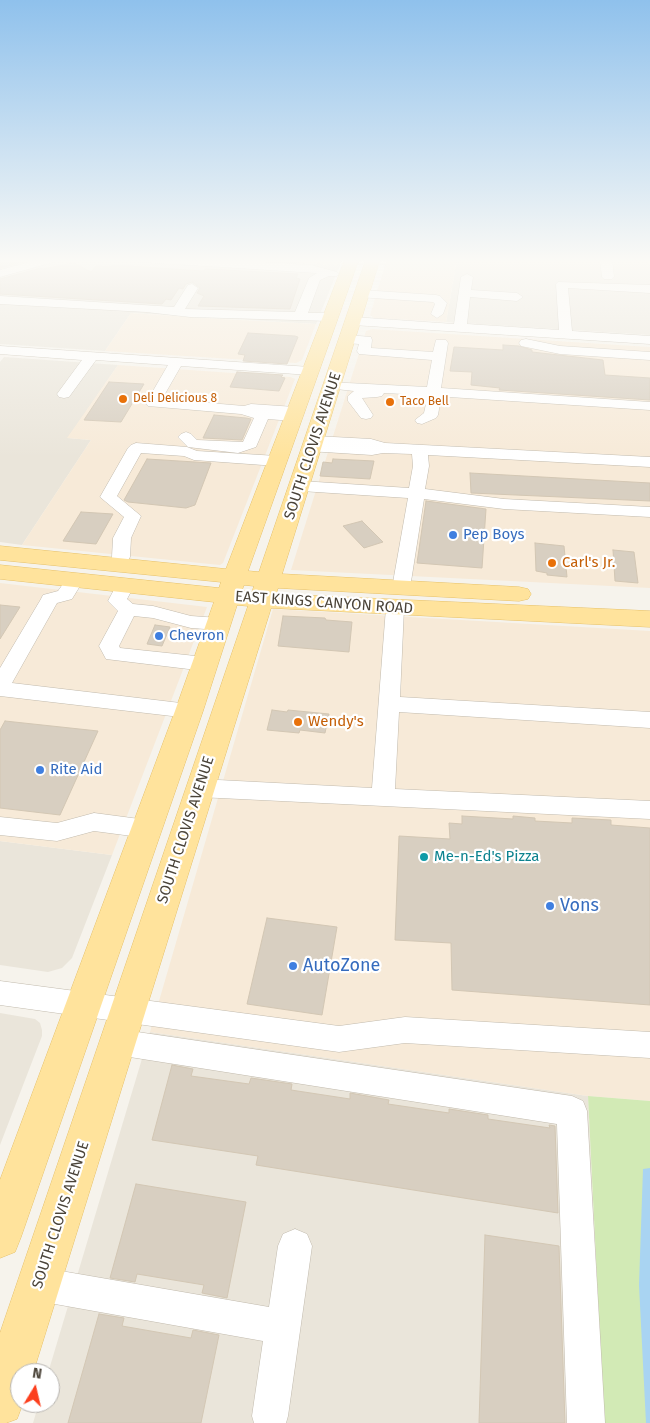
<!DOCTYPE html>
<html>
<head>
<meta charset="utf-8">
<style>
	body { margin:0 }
	#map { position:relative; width:650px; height:1423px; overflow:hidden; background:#f6f3ec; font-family:"Fira Sans",sans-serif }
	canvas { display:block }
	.north { position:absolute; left:10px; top:1363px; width:50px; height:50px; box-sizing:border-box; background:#fff; border:1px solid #b7b4b0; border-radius:50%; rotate:9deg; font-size:14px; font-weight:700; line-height:20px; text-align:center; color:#4b4439 }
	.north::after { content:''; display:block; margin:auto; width:18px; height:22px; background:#fc3f1d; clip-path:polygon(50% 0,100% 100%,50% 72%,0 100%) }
</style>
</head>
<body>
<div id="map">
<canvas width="650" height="1423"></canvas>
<div class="north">N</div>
</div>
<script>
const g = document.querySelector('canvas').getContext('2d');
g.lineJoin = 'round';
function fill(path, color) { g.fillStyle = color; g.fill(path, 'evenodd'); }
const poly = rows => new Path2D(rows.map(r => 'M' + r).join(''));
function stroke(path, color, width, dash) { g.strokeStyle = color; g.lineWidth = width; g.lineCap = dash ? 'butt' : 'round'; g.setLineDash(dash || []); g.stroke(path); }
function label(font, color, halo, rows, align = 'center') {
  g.font = font + ' "Fira Sans",sans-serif'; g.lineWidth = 4.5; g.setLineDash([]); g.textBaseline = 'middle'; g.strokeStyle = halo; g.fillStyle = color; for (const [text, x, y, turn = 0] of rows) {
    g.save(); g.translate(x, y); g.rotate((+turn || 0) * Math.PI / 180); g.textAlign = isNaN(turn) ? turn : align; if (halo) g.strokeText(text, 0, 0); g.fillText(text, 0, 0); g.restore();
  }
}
const residential = poly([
	[0,259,263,259,263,261,340,265,316,324,131,313,105,351,0,344],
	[457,259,650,259,650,335,446,322],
	[4,357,118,365,68,438,91,440,22,545,0,542,0,362],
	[0,841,112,855,72,958,62,968,48,972,0,965],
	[0,1013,35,1019,40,1023,42,1030,42,1036,0,1145],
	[150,1032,588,1096,604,1423,33,1423,39,1403,50,1403,50,1373,48,1373]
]);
const commercial = poly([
	[263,259,342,259,340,265,262,261],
	[387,259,457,259,446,322,374,318,370,315],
	[131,313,221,319,316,324,302,360,296,363,105,351],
	[372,329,650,347,650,588,291,570,366,331],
	[118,365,291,377,295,379,223,563,220,565,22,545,91,440,67,438],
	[0,583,207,607,112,855,0,841],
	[273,609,650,631,650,1101,588,1096,150,1032]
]);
const green = poly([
	[588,1096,650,1101,650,1423,604,1423]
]);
const water = poly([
	[650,1168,650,1423,646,1423,639,1285,643,1169]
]);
const building = poly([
	[0,259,26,259,29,260,0,268,0,259],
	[74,263,91,272,96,266,109,267,113,265,203,271,206,269,298,274,296,278,300,279,290,309,198,306,204,296,197,293,200,288,192,282,186,284,183,289,179,288,171,300,166,299,162,304,0,294,0,279,41,268,43,269,74,263],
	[248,333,295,336,298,337,287,364,243,361,245,355,238,354,248,333],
	[503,345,519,346,532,350,532,352,603,360,605,375,650,378,650,400,499,390,500,388,471,385,472,372,450,371,454,347,503,350,503,345],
	[237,372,283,375,281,377,285,378,279,391,230,387,237,372],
	[109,382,144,384,121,422,84,420,109,382],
	[214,415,246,418,251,419,242,440,203,438,214,415],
	[147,459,211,463,195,505,186,508,128,502,124,500,147,459],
	[333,459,374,461,370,479,320,476,323,462,332,463,333,459],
	[470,473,650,483,650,501,471,493,470,473],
	[426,501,486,509,482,568,417,563,426,501],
	[81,512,113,514,96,544,63,541,81,512],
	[362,521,383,542,364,548,343,526,362,521],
	[535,543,564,546,567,577,547,575,547,573,536,571,535,543],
	[613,550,634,552,638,583,615,581,613,550],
	[0,605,20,607,0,639,0,605],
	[283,616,325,618,326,620,352,622,349,652,278,646,283,616],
	[155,625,170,627,162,646,147,644,155,625],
	[272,710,287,712,288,710,329,714,325,733,300,730,299,733,267,730,272,710],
	[5,721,98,731,60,815,0,808,0,730,5,721],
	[462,816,513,819,513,816,535,818,535,821,572,823,572,818,611,820,611,825,650,828,650,1005,452,990,451,943,395,940,399,836,450,839,449,823,462,824,462,816],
	[267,918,337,927,322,1015,247,1004,267,918],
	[172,1065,193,1069,191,1076,249,1084,251,1078,292,1084,291,1090,350,1099,350,1093,389,1100,388,1104,449,1113,449,1109,488,1115,488,1119,550,1128,549,1125,555,1126,558,1213,256,1165,258,1156,152,1140,172,1065],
	[136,1184,246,1202,227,1298,202,1293,204,1285,137,1274,135,1282,110,1278,136,1184],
	[485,1235,559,1246,565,1423,479,1423,485,1235],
	[99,1314,124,1318,122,1326,191,1338,193,1330,219,1335,201,1423,68,1423,99,1314]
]);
const minor = poly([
	[41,259,59,259,57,261,0,277,0,270,41,259],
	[135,259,205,259,311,265,337,272,339,274,337,276,329,276,320,280,308,313,330,313,336,317,330,321,190,317,146,312,0,304,0,296,174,307,188,285,192,284,198,288,185,309,295,312,309,278,317,273,141,262,135,259],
	[600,259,612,259,614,277,612,279,604,279,602,277,600,259],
	[467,274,473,277,471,290,517,293,523,297,517,301,470,297,467,324,559,330,556,284,558,282,650,285,650,293,568,288,572,331,650,336,650,344,353,325,347,321,353,317,454,324,461,277,467,274],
	[362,290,436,295,440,296,447,303,443,314,437,318,431,314,435,304,433,302,358,297,356,294,358,291,362,290],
	[347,335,371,337,372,340,371,348,433,352,436,340,446,340,448,343,441,388,650,402,650,410,434,396,440,403,438,415,436,418,422,424,417,423,415,420,424,413,426,404,422,402,405,399,403,396,404,394,384,393,382,396,377,397,362,398,373,415,371,418,366,419,361,418,348,401,348,396,354,391,327,388,325,385,327,382,427,387,432,360,359,354,357,351,359,344,347,343,341,339,347,335],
	[526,339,560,346,650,352,650,360,560,354,521,346,519,343,521,340,526,339],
	[0,346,310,367,317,371,310,375,181,366,162,399,244,406,251,404,295,407,300,408,302,411,299,414,300,417,298,420,293,421,268,419,256,447,238,453,188,447,178,437,181,434,186,432,191,434,197,440,243,442,254,418,241,414,148,406,146,403,168,365,96,360,69,397,64,398,59,397,57,394,82,360,0,354,0,346],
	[315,436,371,439,385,443,650,457,650,467,428,455,429,466,425,489,504,499,650,507,650,517,504,509,424,499,410,588,408,592,401,594,394,592,392,588,408,498,301,491,295,489,293,486,295,483,301,481,409,488,413,466,412,454,383,453,372,455,308,451,305,448,310,444,307,441,310,438,315,436],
	[136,443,187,447,197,451,277,456,283,458,285,461,283,464,277,466,194,460,184,456,141,453,117,496,141,516,131,538,130,557,123,569,117,570,111,569,108,565,112,557,113,538,124,517,100,497,128,448,131,445,136,443],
	[74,575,80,577,83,581,72,599,57,603,12,683,189,704,197,706,200,711,197,716,189,718,0,696,0,668,41,599,43,595,58,591,68,577,74,575],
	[125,580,132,582,134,586,127,599,133,604,153,606,191,616,219,618,226,620,229,624,226,628,219,630,191,628,153,618,134,616,119,646,120,648,205,657,212,659,215,664,212,669,205,671,106,659,99,646,118,611,108,601,118,582,125,580],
	[395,602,402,604,404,608,400,697,650,712,650,728,399,712,395,789,650,801,650,819,199,797,191,794,188,788,191,782,199,779,372,788,386,608,388,604,395,602],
	[94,813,147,820,155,822,159,829,155,836,147,838,94,831,57,841,0,835,0,817,57,823,94,813],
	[0,981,339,1026,405,1017,650,1032,650,1058,405,1043,339,1052,0,1005,0,981],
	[117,1029,572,1096,583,1101,587,1111,605,1423,567,1423,557,1124,117,1055,107,1051,103,1042,107,1033,117,1029],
	[295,1229,307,1234,312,1246,288,1416,286,1423,254,1423,252,1416,263,1341,38,1301,26,1296,21,1284,26,1272,38,1267,269,1307,278,1246,283,1234,295,1229]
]);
const major = poly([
	[345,259,359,259,248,571,259,572,366,259,380,259,282,574,519,587,528,589,531,594,528,599,519,601,278,588,276,594,650,611,650,627,271,608,33,1373,20,1373,20,1403,23,1403,17,1419,6,1423,0,1423,0,1333,248,606,237,605,203,711,21,1237,15,1252,0,1258,0,1180,175,711,214,602,0,579,0,565,219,588,221,582,0,560,0,546,226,569,345,259],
	[244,585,254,586,252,592,242,590,244,585]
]);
const markers = [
	[123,399,5,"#e8710a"],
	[390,402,5,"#e8710a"],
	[453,535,5,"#3f7fe0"],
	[552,563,5,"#e8710a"],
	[159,636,5,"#3f7fe0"],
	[298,722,5,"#e8710a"],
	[40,770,5,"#3f7fe0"],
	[424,857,5,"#0f9aa8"],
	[550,906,5,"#3f7fe0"],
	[293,966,5,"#3f7fe0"]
];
const farFoodnames = [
	["Deli Delicious 8",133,399],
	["Taco Bell",400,402]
];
const streetNames = [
	["SOUTH CLOVIS AVENUE",313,446,-72],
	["EAST KINGS CANYON ROAD",324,603,4],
	["SOUTH CLOVIS AVENUE",186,830,-72],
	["SOUTH CLOVIS AVENUE",61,1215,-72]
];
const shopNames = [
	["Pep Boys",463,535],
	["Chevron",169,636],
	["Rite Aid",50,770]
];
const foodNames = [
	["Carl's Jr.",562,563],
	["Wendy's",308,722]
];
const cultureNames = [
	["Me-n-Ed's Pizza",434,857]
];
const nearShopnames = [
	["Vons",560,906],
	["AutoZone",303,966]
];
fill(residential, '#eae5da');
fill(commercial, '#f7ead8');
fill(green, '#d2eab5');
fill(water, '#a9d4f2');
fill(building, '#d8cfc1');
stroke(building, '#d3c7b4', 1);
stroke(minor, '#c2bbae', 1);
stroke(major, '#e6c16a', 1);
fill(minor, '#fff');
fill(major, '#ffe39c');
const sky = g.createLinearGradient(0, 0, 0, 458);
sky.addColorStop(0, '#8fc1ec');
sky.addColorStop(0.57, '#fbfaf6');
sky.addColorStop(1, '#fbfaf600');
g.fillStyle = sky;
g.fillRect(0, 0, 650, 458);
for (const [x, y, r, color] of markers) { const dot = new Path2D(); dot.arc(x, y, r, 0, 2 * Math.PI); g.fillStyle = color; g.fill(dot); stroke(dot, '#fff', 2); }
label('12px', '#c56008', '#fff', farFoodnames, 'left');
label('15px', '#4b4439', '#fff', streetNames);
label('15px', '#366cbe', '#fff', shopNames, 'left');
label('15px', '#c56008', '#fff', foodNames, 'left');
label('15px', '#0d838f', '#fff', cultureNames, 'left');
label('18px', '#366cbe', '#fff', nearShopnames, 'left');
</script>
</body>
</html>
